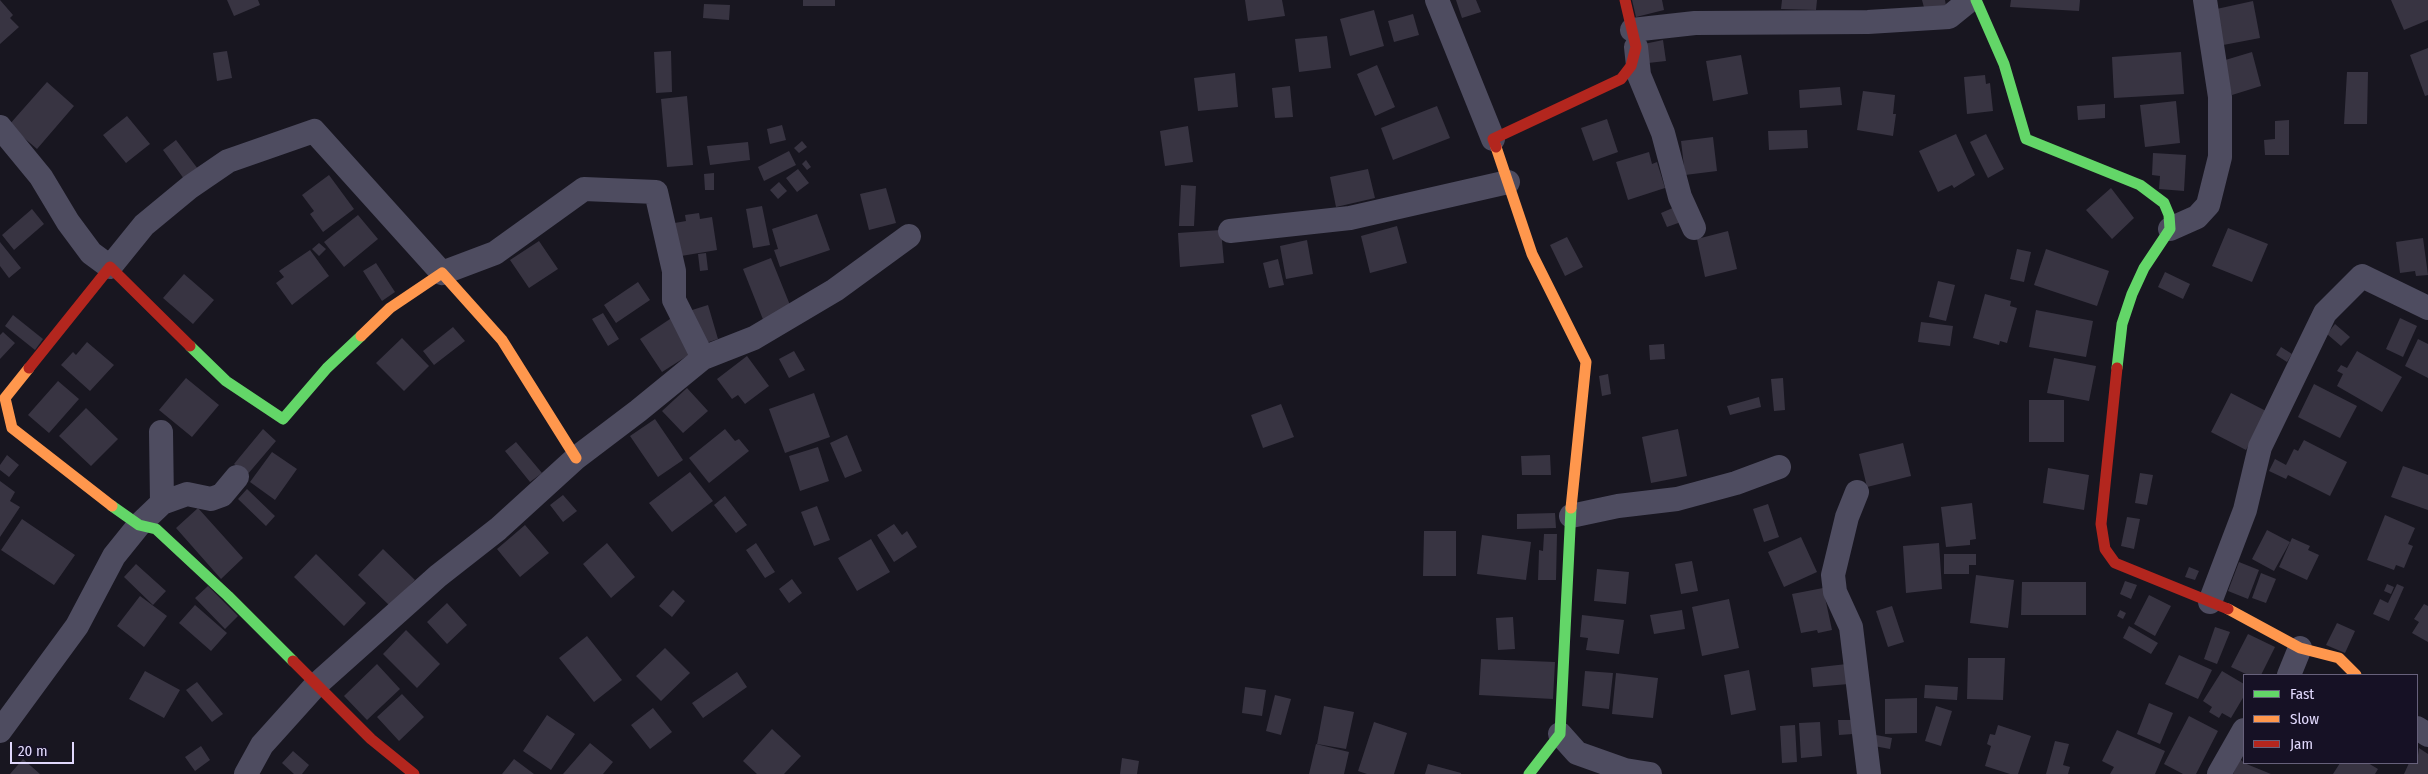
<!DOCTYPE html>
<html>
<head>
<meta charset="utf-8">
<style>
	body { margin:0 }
	#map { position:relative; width:2428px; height:774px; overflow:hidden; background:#181620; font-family:"Fira Sans Condensed",sans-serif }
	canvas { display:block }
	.legend { position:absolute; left:2243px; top:674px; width:175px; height:90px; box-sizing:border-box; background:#161125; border:1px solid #67617b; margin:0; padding:6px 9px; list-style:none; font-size:15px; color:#e0d8fc }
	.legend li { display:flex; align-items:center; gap:10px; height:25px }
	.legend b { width:25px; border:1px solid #67617b }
	.scale { position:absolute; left:10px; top:742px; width:64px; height:22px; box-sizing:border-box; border:2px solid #e0d8fc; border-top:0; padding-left:6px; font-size:15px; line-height:18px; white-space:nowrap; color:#e0d8fc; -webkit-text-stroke:4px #161125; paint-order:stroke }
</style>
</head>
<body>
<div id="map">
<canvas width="2428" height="774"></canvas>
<ul class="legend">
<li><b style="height:6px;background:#63d668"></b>Fast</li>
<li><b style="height:6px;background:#ff974d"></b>Slow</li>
<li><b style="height:6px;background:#b3261e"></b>Jam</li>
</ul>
<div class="scale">20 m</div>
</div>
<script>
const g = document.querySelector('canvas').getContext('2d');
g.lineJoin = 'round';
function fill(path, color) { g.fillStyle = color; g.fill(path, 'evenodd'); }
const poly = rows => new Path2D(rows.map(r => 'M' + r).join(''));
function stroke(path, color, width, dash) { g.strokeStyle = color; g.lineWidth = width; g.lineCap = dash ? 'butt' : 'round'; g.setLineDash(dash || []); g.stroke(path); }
const building = poly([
	[0,0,13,15,10,18,19,27,0,44],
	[227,0,258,0,260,5,234,16],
	[803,0,835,0,835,6,803,6],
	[1245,0,1282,0,1285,16,1248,21],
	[1456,0,1476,0,1481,12,1462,18],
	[1632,0,1662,0,1664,10,1636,17],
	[1782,0,1817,0,1816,10,1781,9],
	[1922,0,1945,0,1946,6,1925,11],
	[2011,0,2080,0,2079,11,2010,7],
	[2391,0,2428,0,2428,20,2404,30],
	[2253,1,2260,38,2218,46,2212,10],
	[704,4,730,5,729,20,703,18],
	[1374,10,1384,46,1350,56,1340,19],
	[1413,14,1419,35,1394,42,1388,21],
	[1327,36,1331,68,1299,72,1295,39],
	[1663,40,1666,61,1648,63,1644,44],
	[2428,48,2428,95,2425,96,2410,55],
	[227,51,232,78,217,81,213,53],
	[671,51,672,92,656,93,654,52],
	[2181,52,2184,94,2114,98,2112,57],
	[2252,52,2261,86,2232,95,2222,61],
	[1741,55,1748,94,1713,101,1706,61],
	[1377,65,1395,107,1375,116,1357,74],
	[2347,72,2368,72,2367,124,2344,124],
	[1235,73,1238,107,1198,111,1194,78],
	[1985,75,1986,84,1990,83,1993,111,1967,114,1964,77],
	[47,82,74,106,37,149,9,125],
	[1290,86,1293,117,1275,118,1272,88],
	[1840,87,1842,105,1800,108,1799,90],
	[1863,91,1895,95,1893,114,1896,114,1893,136,1857,130],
	[687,96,693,165,667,167,661,99],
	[2176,101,2180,143,2145,147,2140,105],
	[2105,104,2105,118,2078,120,2077,106],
	[1437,106,1450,138,1393,160,1381,128],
	[127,116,150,144,126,163,103,135],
	[1607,119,1618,152,1593,161,1581,128],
	[2289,120,2289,155,2265,155,2264,140,2275,139,2275,121],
	[782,125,786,140,770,144,767,129],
	[1188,126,1193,162,1165,166,1160,131],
	[1807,130,1808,148,1769,150,1768,131],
	[1956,134,1975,175,1954,188,1952,185,1938,192,1919,151],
	[1986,134,2004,169,1988,178,1970,142],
	[1713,137,1717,171,1685,175,1681,141],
	[176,140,201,173,187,183,163,150],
	[802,141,807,147,799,153,794,148],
	[748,142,750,160,710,165,707,146],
	[789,151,796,165,764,181,758,167],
	[1649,152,1652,164,1657,162,1665,188,1628,200,1616,162],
	[2153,153,2186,155,2184,191,2159,189,2160,176,2152,175],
	[806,160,811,167,807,170,802,164],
	[798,169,809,183,797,192,786,178],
	[1368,169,1375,198,1336,207,1330,177],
	[714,173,714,190,705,190,704,174],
	[329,175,354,209,323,232,310,214,314,211,302,195],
	[779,182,787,191,778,199,770,190],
	[1181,185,1196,186,1194,226,1179,226],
	[886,188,896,223,869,230,860,194],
	[2111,188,2134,218,2112,239,2086,210],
	[762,206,770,245,753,248,746,209],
	[1675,207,1681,222,1667,227,1661,213],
	[32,209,44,224,14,250,2,235],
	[699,213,700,219,712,217,717,250,675,257,669,224,686,221,685,215],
	[817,214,830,250,780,267,774,250,778,249,772,229],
	[358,215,378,239,344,267,324,242],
	[1397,226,1407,263,1370,273,1361,236],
	[2228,228,2268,244,2252,282,2212,266],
	[1221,230,1224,263,1180,267,1178,233],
	[1728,231,1737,269,1705,277,1697,239],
	[1567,237,1583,267,1565,276,1550,245],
	[2423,238,2428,275,2416,276,2415,271,2400,273,2396,242],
	[1307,240,1313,274,1286,279,1280,246],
	[539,241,558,269,529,288,510,260],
	[0,242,21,268,9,278,0,266],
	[319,243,326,249,319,256,312,249],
	[2017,249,2031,252,2024,282,2010,279],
	[2046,249,2109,271,2097,306,2034,285],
	[310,250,329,276,292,305,276,283,284,277,279,271],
	[706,253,708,270,700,271,698,254],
	[771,258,792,310,764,322,743,269],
	[1278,259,1284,285,1269,288,1263,263],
	[376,263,395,292,382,301,363,271],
	[2165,272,2190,284,2183,299,2158,287],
	[184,274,214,300,193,324,163,298],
	[1938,281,1955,285,1946,321,1929,317],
	[638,282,650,300,616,323,604,305],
	[1985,294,2011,301,2010,306,2017,308,2007,343,2000,341,1999,345,1973,338],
	[708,305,718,339,700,345,689,311],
	[2036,310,2093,321,2086,357,2029,347],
	[603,313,619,339,608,346,592,319],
	[13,315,43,339,35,350,5,326],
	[673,317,695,351,662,372,640,339],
	[2400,318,2417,326,2403,357,2386,349],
	[1921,322,1953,326,1950,346,1918,342],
	[2335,324,2350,337,2341,346,2327,334],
	[453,327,465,341,434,365,423,351],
	[3,332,15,343,0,359,0,335],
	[402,338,429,366,404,391,376,363],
	[2418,339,2428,344,2428,378,2405,366],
	[87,342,114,365,90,391,61,365,73,352,76,355],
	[1664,344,1665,359,1650,360,1649,345],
	[2281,347,2292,354,2287,362,2276,355],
	[794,351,805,370,789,378,779,359],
	[2357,351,2402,377,2382,412,2337,386,2343,374,2337,371,2341,365,2347,368],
	[747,356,769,386,745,404,738,395,732,399,717,379],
	[2054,358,2096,366,2089,401,2047,393],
	[1608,374,1611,394,1602,396,1599,376],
	[186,378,219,405,192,437,159,410],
	[1783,378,1785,410,1774,411,1771,379],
	[58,381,79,399,49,433,28,415],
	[2314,384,2357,406,2340,438,2298,417],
	[687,388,708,411,683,433,662,411],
	[814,393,830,437,785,453,769,409],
	[2231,393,2266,411,2246,450,2211,432],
	[1759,397,1761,407,1730,415,1727,406],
	[2029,400,2064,400,2064,442,2029,442],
	[1281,404,1294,437,1263,448,1251,415],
	[86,408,118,439,91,466,59,436],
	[655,419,683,460,658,477,630,436],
	[263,429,276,441,247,475,234,464],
	[725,429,735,441,739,439,749,451,709,483,689,458],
	[1678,429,1687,476,1651,483,1642,437],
	[847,435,862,471,845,478,830,443],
	[2304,440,2347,462,2330,496,2288,475,2286,479,2269,471,2275,459,2286,465,2294,449,2298,451],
	[516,442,542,473,530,482,505,451],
	[1903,443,1911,476,1867,487,1859,454],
	[818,447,829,481,800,491,789,456],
	[272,452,297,469,275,500,250,482],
	[7,455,19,465,9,477,0,470,0,465],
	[1550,455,1551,475,1522,475,1521,456],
	[2403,466,2428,475,2428,510,2391,497],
	[2048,468,2089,475,2084,510,2043,503],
	[690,472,713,501,672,532,649,503],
	[2140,473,2153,475,2147,505,2135,503],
	[0,481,15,492,10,501,20,507,0,537],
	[247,489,275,516,266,526,238,499],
	[563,495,577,511,563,522,550,505],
	[725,496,747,525,736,533,714,505],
	[1972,503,1976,539,1970,540,1970,545,1946,547,1941,507],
	[1768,504,1779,537,1764,542,1753,509],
	[817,506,830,540,814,546,801,512],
	[198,508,243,558,221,579,176,528],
	[1555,513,1556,528,1517,529,1517,514],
	[2385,515,2415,528,2408,544,2413,546,2404,568,2396,565,2394,570,2367,560],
	[2127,517,2140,519,2134,549,2121,546],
	[22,519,75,555,54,585,1,550],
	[894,524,902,535,907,531,917,547,894,562,877,535],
	[525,525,549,553,520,577,497,549],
	[2267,530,2290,542,2274,571,2252,559],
	[1424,531,1456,531,1456,576,1423,576],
	[1544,534,1557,534,1556,580,1538,580,1539,550,1543,551],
	[1482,535,1531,542,1526,580,1477,574],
	[1801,537,1817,572,1784,587,1768,552],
	[2292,538,2310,546,2308,550,2319,555,2307,580,2279,567],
	[871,539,890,572,857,591,838,558],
	[607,543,635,577,611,598,583,564],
	[756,543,775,572,765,578,746,550],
	[1939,543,1942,589,1906,593,1903,546],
	[383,549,415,580,390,606,358,575],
	[316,554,366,603,344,626,294,577],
	[1944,554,1976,554,1976,565,1969,565,1969,574,1944,574],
	[1692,561,1698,591,1681,594,1675,564],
	[2239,562,2259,570,2248,599,2228,591],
	[136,564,166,591,153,605,124,577],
	[2189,567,2199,571,2195,580,2185,577],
	[1597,569,1629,572,1626,604,1594,601],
	[2261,573,2276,579,2266,603,2252,598],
	[1976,575,2014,580,2008,628,1970,623],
	[792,579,802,593,789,603,779,589],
	[2125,581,2137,585,2131,599,2120,594],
	[2022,582,2086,582,2086,615,2021,615],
	[2387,584,2394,587,2391,594,2384,591],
	[2397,584,2404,587,2389,621,2373,614,2380,599,2388,603],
	[208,586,238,616,225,629,195,598],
	[1823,588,1832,630,1818,633,1817,630,1801,633,1792,594],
	[673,590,685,601,672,617,659,606],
	[2149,595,2171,606,2155,636,2134,624],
	[140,596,167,616,144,647,117,626],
	[1729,599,1739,648,1702,656,1692,607],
	[447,603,467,625,447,644,427,622],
	[2424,604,2428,606,2428,642,2412,633,2419,622,2414,619],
	[195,605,227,633,211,651,179,623],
	[1892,606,1904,642,1888,647,1876,611],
	[1682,610,1685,629,1654,634,1650,615],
	[2120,610,2126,613,2123,619,2117,616],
	[1582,615,1624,620,1619,654,1586,650,1588,638,1580,637],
	[1513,617,1515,649,1498,650,1496,618],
	[2337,623,2355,631,2345,653,2326,645],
	[2129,626,2158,643,2151,654,2123,638],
	[2215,627,2230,632,2217,664,2204,659],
	[406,630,440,664,417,688,383,654],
	[2248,634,2275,647,2261,675,2248,675,2231,667],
	[587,636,622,680,594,702,559,658],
	[665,648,690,673,661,701,636,676],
	[2179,655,2212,670,2198,699,2165,684],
	[1968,658,2005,658,2003,700,1967,699],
	[1481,659,1555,662,1553,699,1479,695],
	[377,664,400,689,367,720,344,696],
	[1847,664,1849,684,1813,687,1811,668],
	[1749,670,1756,710,1731,715,1724,675],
	[145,671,180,690,164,718,129,699],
	[1585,671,1613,673,1609,709,1582,706],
	[2222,671,2244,684,2244,696,2231,718,2222,713,2219,718,2209,712,2212,707,2203,701],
	[737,672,747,687,703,718,692,703],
	[1616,673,1658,678,1653,718,1612,714],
	[197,682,223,714,212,722,186,690],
	[1925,685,1958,687,1957,700,1924,698],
	[1245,687,1266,690,1262,716,1242,713],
	[402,694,424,717,399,741,377,717],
	[1275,695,1291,699,1281,735,1266,731],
	[1917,698,1917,733,1885,734,1885,699],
	[2149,703,2173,713,2160,744,2137,734],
	[1324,706,1354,712,1346,749,1317,744],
	[1936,706,1952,711,1941,746,1925,741],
	[653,708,672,732,650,749,631,725],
	[547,715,575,734,551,770,523,751],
	[2189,716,2218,731,2196,774,2183,774,2164,764],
	[1838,720,1853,720,1853,734,1839,735],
	[1374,722,1407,733,1394,774,1367,774,1358,771],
	[1820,722,1822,756,1801,758,1799,723],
	[1795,725,1797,762,1782,763,1780,726],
	[1998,725,2031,736,2018,774,2010,774,1985,766,1991,746,1987,744,1990,734,1995,735],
	[772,729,801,756,784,774,757,774,743,761],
	[2117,730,2165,751,2155,774,2110,774,2114,767,2102,761],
	[1876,735,1892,738,1890,749,1874,746],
	[2055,741,2069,744,2063,765,2070,767,2068,774,2046,774],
	[590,743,613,762,603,774,563,774],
	[1316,744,1349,752,1344,774,1309,774],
	[201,746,210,760,195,771,185,757],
	[2419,748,2428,754,2428,774,2404,774,2409,763,2417,763],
	[293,751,309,765,302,774,294,774,282,763],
	[1122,758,1139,761,1137,774,1120,774],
	[23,759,40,774,10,774],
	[514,759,534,774,502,774],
	[2240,759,2244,763,2271,774,2233,774],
	[2340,763,2368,763,2378,769,2375,774,2333,774],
	[1428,764,1461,773,1461,774,1425,774]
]);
const street = poly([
	[1437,0,1493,139],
	[1632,30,1695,23,1868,22,1949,17,1970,0],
	[1636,47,1639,75,1663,133,1680,197,1694,228],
	[0,127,41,177,68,222,91,253,110,267,144,225,190,187,228,161,314,131,442,273,495,253,584,189,656,192,674,271,674,300,703,358],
	[2170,229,2197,217,2208,205,2220,157,2220,97,2205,0],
	[1230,231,1350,218,1508,182],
	[1857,492,1847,517,1833,575,1835,592,1851,627,1869,774],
	[162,503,187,494,211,499,222,495,237,477],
	[1571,516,1618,506,1677,499,1736,483,1779,467],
	[2210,602,2245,510,2260,447,2325,313,2362,276,2428,308],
	[2289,675,2300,648],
	[2417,728,2428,735],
	[0,731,77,626,114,556,139,525,162,503,161,432],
	[1560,734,1577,753,1625,770,1650,774],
	[246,774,262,745,316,685,438,576,498,529,576,458,638,411,703,358,754,338,835,290,909,236],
	[2219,774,2244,730]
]);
const fast = poly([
	[1976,0,2004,64,2026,139,2140,185,2164,203,2169,215,2170,229,2144,268,2132,294,2122,324,2117,368],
	[190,346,226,381,283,419,327,368,361,336],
	[112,506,139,525,156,529,228,596,293,661],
	[1529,774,1560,734,1571,508]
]);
const slow = poly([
	[1496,147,1532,254,1586,362,1571,508],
	[361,336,390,308,442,273,502,340,576,458],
	[29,368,5,398,12,428,112,506],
	[2228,609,2300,648,2339,658,2356,675]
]);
const jam = poly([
	[1496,147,1493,139,1621,79,1631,66,1636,47,1625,0],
	[29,368,110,267,190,346],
	[2117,368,2101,524,2105,549,2115,563,2228,609],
	[293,661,371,739,414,774]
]);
fill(building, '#383442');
stroke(street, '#4e4c60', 24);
stroke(fast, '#63d668', 11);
stroke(slow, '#ff974d', 11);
stroke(jam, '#b3261e', 11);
</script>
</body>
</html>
